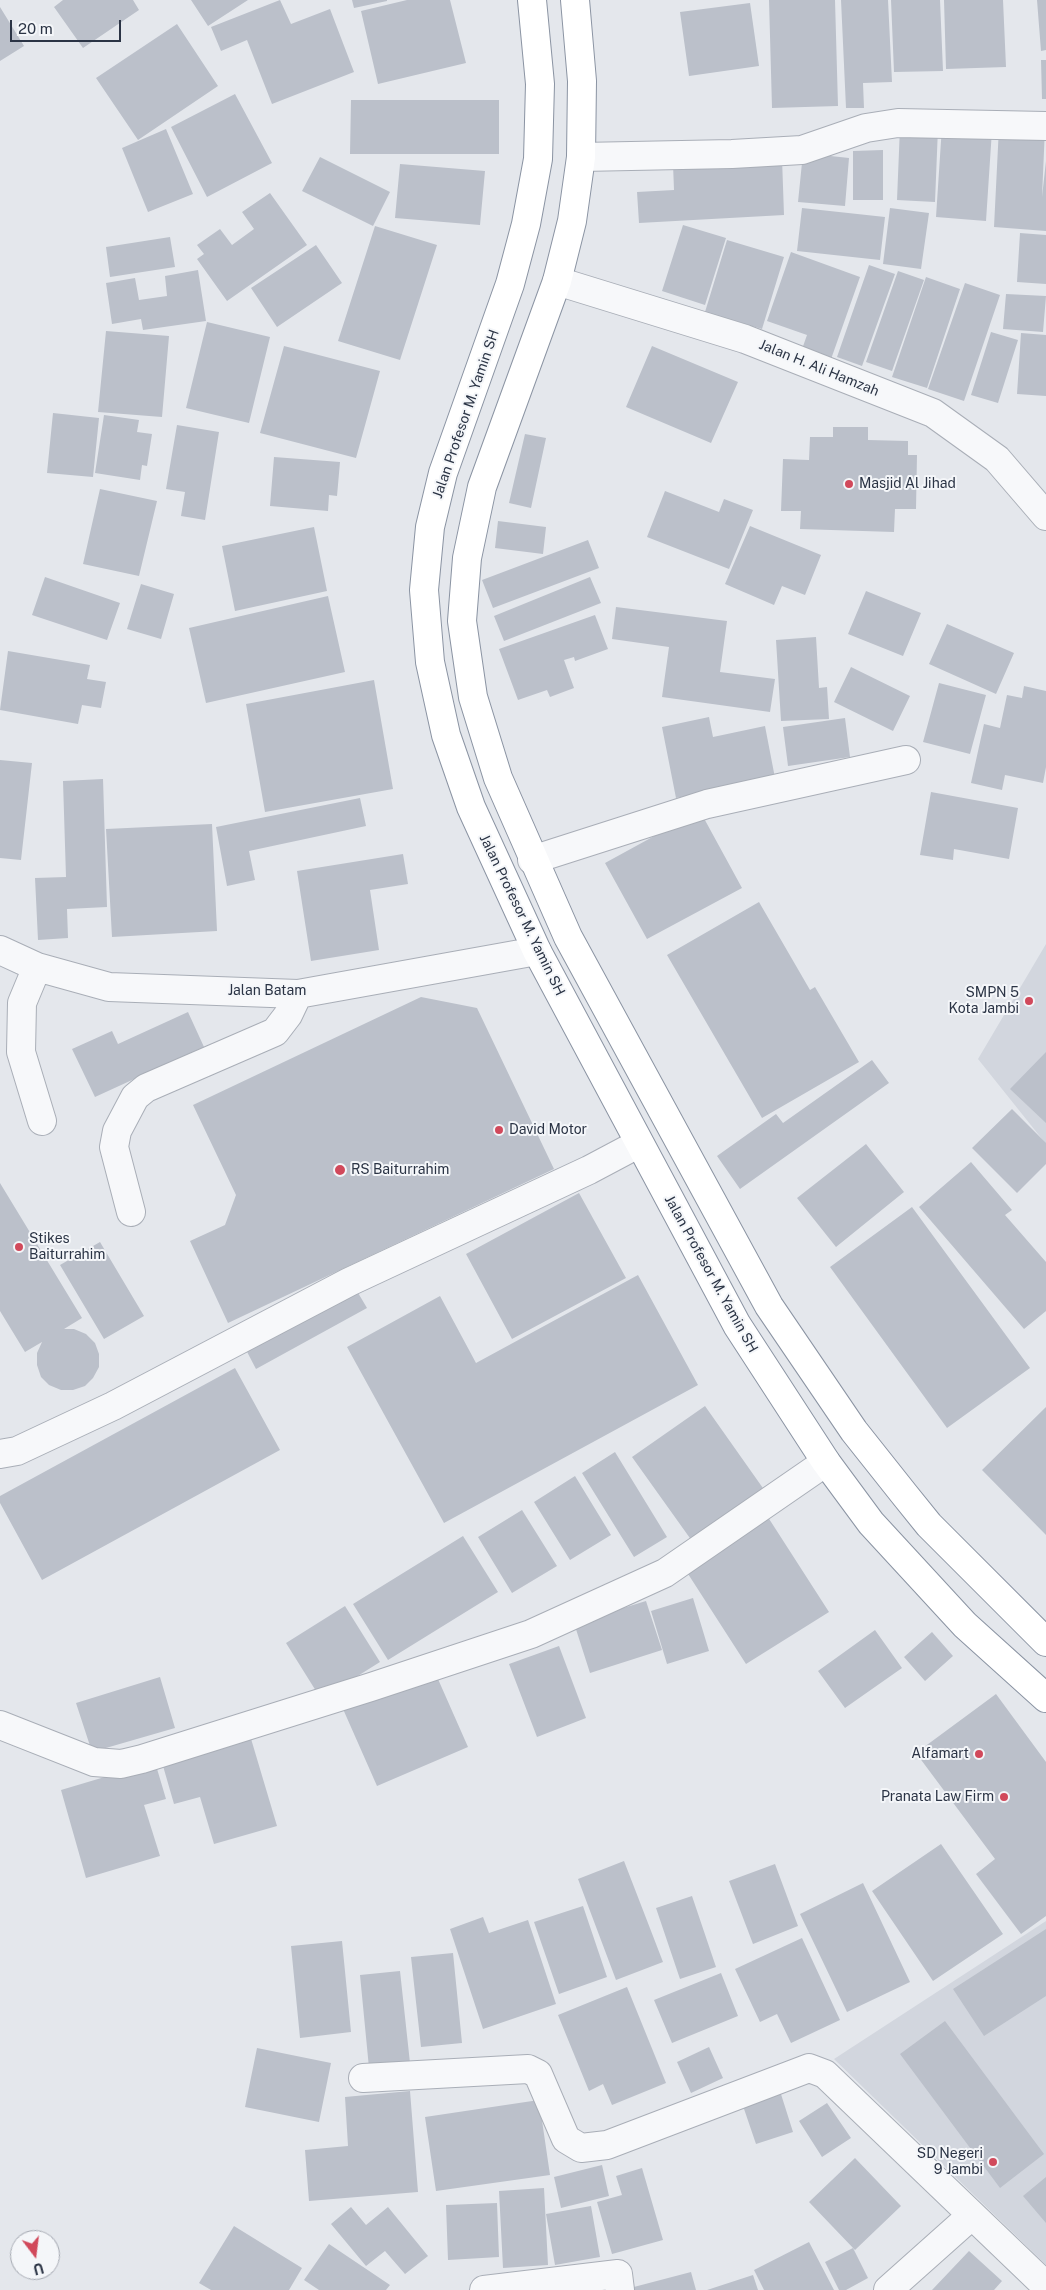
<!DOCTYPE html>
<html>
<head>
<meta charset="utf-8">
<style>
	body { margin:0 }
	#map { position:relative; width:1046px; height:2290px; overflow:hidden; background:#e4e7ec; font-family:"Public Sans",sans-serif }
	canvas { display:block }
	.north { position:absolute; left:10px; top:2230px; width:50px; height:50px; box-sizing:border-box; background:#f4f6f9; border:1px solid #a4a8b1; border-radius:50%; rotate:165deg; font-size:14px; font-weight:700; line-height:20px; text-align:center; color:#2b3445 }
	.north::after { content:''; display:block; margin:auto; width:18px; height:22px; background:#d1495b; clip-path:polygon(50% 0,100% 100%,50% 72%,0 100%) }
	.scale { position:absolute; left:10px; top:20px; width:111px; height:22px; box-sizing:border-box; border:2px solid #2b3445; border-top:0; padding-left:6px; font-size:15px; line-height:18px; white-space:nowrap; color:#2b3445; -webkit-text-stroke:4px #f4f6f9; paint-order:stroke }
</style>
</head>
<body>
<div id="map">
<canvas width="1046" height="2290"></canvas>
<div class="north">U</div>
<div class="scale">20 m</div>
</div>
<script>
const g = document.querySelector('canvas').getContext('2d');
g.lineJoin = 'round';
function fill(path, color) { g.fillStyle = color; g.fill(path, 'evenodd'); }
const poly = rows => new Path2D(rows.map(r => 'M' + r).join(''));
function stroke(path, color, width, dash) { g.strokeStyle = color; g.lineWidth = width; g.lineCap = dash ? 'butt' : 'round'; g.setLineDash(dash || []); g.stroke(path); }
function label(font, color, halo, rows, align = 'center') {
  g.font = font + ' "Public Sans",sans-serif'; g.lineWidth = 4; g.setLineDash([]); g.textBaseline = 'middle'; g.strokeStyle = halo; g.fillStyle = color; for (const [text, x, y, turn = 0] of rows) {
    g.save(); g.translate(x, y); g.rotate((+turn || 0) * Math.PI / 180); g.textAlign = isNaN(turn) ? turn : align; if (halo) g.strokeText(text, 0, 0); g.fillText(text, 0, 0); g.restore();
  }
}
const built = poly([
	[1046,944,1046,1144,978,1059],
	[1046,1921,1046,2265,834,2059]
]);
const building = poly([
	[63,0,133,0,139,10,83,48,54,7],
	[191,0,248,0,208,26],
	[280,0,291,24,330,9,354,72,272,104,247,40,221,51,211,27],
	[352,0,387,0,387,1,354,8],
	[407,0,450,0,466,63,378,84,361,11],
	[769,0,835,0,838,106,772,108],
	[841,0,888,0,892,82,863,83,864,108,846,108],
	[891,0,940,0,943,71,894,72],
	[944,0,1003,0,1006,67,946,69],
	[1037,0,1046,0,1046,50,1041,51],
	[750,3,759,66,689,76,680,12],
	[0,7,24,46,0,61],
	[177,24,218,86,138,140,96,78],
	[1041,60,1046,60,1046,99,1042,99],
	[235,94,272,163,207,197,171,127],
	[351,100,499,100,499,154,350,154],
	[942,126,992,130,986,221,936,217],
	[900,127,938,128,935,202,897,200],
	[999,127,1045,128,1042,197,1046,161,1046,231,994,227],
	[166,129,193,194,148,212,122,148],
	[883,150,883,200,853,200,853,151],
	[803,153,849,158,845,206,798,202],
	[320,157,390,192,373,226,302,191],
	[782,158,784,215,639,223,637,192,674,190,673,164],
	[400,164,485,171,480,225,395,218],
	[270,193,307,245,227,301,197,259,204,254,197,245,220,229,232,245,254,229,242,212],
	[802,208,885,217,880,260,797,251],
	[890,208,929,213,921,269,883,264],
	[683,225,726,238,705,305,662,291],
	[375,226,437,245,400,360,338,341],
	[1020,233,1046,235,1046,284,1017,282],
	[170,237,175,267,110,277,106,247],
	[727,240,784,257,762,329,705,312],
	[316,245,342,283,277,327,251,288],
	[791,252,860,277,830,362,801,352,807,335,767,321],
	[869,265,895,274,862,366,837,357],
	[198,270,206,321,143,330,141,319,112,324,106,283,135,278,139,300,167,296,165,276],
	[898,271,924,280,892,371,866,362],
	[926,277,960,289,927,388,892,377],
	[965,283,1000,295,964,401,928,389],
	[1006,294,1046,296,1043,332,1003,329],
	[207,322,270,337,249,423,186,408],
	[106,331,169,336,162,417,98,412],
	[991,332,1018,340,998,403,971,395],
	[1021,333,1046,335,1046,396,1017,394],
	[284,346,380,371,356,458,260,433],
	[652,346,738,382,711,443,626,407],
	[53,413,99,418,93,477,47,473],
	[104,415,139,420,137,432,152,434,147,466,142,465,140,480,95,473],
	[177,425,219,432,205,520,181,516,185,492,166,489],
	[833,427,868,427,868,440,908,441,908,455,917,455,916,509,895,509,894,532,800,529,801,511,781,511,783,459,809,460,810,437,833,437],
	[525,434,546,438,531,508,509,503],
	[274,457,340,462,337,496,329,495,328,511,270,506],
	[100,489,157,501,139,576,83,564],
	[665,491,719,512,724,499,753,510,729,569,647,537],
	[498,521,546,527,543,554,495,548],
	[750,526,821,555,805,595,782,586,774,605,725,584],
	[314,527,327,591,235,611,222,546],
	[588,540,599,568,493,608,482,580],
	[45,577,120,603,107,640,32,615],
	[590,577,601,603,504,641,494,616],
	[141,584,174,594,161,639,127,629],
	[866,591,921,613,903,656,848,634],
	[328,596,345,672,206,703,189,628],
	[616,607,727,621,720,672,775,679,770,712,662,697,669,647,612,639],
	[595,615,608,649,575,661,574,657,564,660,574,688,550,697,547,690,518,700,499,649],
	[947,624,1014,653,996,694,929,664],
	[816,637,819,688,827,687,829,719,781,721,776,640],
	[8,651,90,665,87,679,106,682,101,708,82,705,78,724,0,710],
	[851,667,910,696,893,731,834,702],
	[374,680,393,789,265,812,246,704],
	[939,683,986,695,970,754,923,742],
	[1024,686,1046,691,1046,767,1043,783,1005,775,1002,790,971,783,984,724,1000,728,1007,695,1022,698],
	[709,717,713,737,765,726,775,778,676,798,662,727],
	[845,718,850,757,788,766,783,727],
	[0,760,32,763,21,860,0,858],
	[103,779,107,907,67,909,68,938,38,940,35,878,66,877,63,781],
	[931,792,1018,808,1009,859,954,849,953,860,920,855],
	[360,798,366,826,249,851,255,880,227,886,216,827],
	[700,811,742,888,647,939,605,863],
	[212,824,217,931,112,937,106,829],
	[403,854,408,884,370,890,379,950,311,961,297,871],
	[759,902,810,990,815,987,859,1062,762,1118,667,955],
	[421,997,477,1008,554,1169,228,1323,190,1241,225,1225,236,1195,193,1105],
	[188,1012,204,1047,95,1097,72,1049,112,1031,118,1044],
	[1046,1052,1046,1123,1010,1089],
	[872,1060,889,1083,740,1189,717,1156,776,1114,783,1123],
	[1012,1109,1046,1143,1046,1164,1017,1193,972,1148],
	[866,1144,904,1192,836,1247,797,1198],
	[971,1162,1012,1210,1005,1215,1046,1262,1046,1311,1024,1329,919,1207],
	[0,1183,82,1318,64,1329,74,1329,86,1334,95,1343,99,1354,99,1367,93,1378,85,1386,73,1390,61,1390,49,1385,41,1377,37,1365,37,1353,42,1342,25,1352,0,1311],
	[579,1193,626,1278,512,1339,466,1254],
	[912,1207,1030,1368,947,1428,830,1267],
	[100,1242,144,1316,104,1339,60,1265],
	[638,1275,698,1385,444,1523,347,1347,440,1296,476,1363],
	[354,1286,367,1308,256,1369,244,1346],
	[235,1368,280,1450,42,1580,0,1503,0,1496],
	[705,1406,765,1491,692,1541,632,1457],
	[1046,1407,1046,1535,982,1470],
	[615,1452,667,1537,634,1557,582,1473],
	[575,1476,611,1535,570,1560,534,1502],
	[522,1510,557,1566,512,1593,478,1537],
	[764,1511,829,1612,746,1664,681,1563],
	[463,1536,498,1592,388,1660,353,1604],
	[693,1598,709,1651,667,1664,651,1611],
	[646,1601,662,1650,590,1673,574,1623],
	[345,1606,380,1662,321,1699,286,1643],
	[875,1630,902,1668,845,1708,818,1671],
	[932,1632,953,1656,925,1681,904,1657],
	[559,1646,586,1718,537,1737,509,1664],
	[434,1670,468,1747,377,1786,343,1709],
	[160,1677,175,1728,92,1752,76,1703],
	[996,1694,1046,1762,1046,1916,1021,1934,976,1874,995,1859,916,1753],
	[249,1732,277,1826,214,1844,200,1797,174,1804,161,1759],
	[155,1762,166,1799,144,1805,160,1856,86,1878,61,1790],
	[941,1844,1003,1934,933,1981,872,1891],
	[624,1861,663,1962,616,1980,578,1879],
	[775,1864,798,1926,753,1944,729,1881],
	[863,1883,910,1982,847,2012,800,1914],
	[692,1896,716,1967,680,1979,656,1908],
	[583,1906,607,1977,559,1994,534,1922],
	[483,1917,489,1933,528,1920,556,2004,483,2029,450,1929],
	[1046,1929,1046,1996,984,2036,953,1989],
	[802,1938,840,2020,791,2043,777,2014,760,2022,735,1969],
	[342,1941,351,2032,300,2038,291,1946],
	[453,1953,462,2043,421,2047,411,1957],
	[400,1971,410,2063,369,2068,360,1975],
	[721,1973,738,2016,672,2043,654,2000],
	[627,1987,666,2083,612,2105,603,2084,589,2091,558,2015],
	[945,2021,1044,2154,1000,2188,900,2054],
	[709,2047,723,2078,691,2093,677,2062],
	[257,2048,331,2063,319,2122,245,2107],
	[410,2091,418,2192,309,2201,305,2150,348,2146,345,2097],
	[780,2091,793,2132,756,2144,742,2103],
	[539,2100,550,2175,436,2191,425,2117],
	[827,2103,851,2138,822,2157,799,2121],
	[855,2158,901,2206,855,2250,809,2202],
	[602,2165,609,2196,561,2208,554,2177],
	[642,2168,663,2240,612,2254,597,2202,622,2195,616,2176],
	[1046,2177,1046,2223,1023,2196],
	[544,2188,548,2265,503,2268,499,2191],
	[497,2203,499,2257,448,2260,446,2205],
	[591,2206,600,2257,555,2265,546,2214],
	[351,2207,366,2225,388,2207,428,2256,405,2274,385,2251,366,2266,331,2224],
	[234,2226,302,2268,289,2290,211,2290,199,2283],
	[809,2242,834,2290,764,2290,754,2270],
	[329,2244,390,2285,386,2290,319,2290,304,2280],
	[853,2248,868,2278,846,2290,839,2290,825,2262],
	[969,2251,1002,2281,994,2290,932,2290],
	[691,2272,696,2290,630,2290,630,2288],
	[753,2275,758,2290,707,2290]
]);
const minor = poly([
	[581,157,732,154,802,150,866,128,898,123,1046,126],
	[557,281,745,339,933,413,997,459,1046,516],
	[532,860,707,804,906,760],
	[0,950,37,967,109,987,298,994,537,951],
	[37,967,22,1003,21,1052,42,1121],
	[131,1212,114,1147,117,1131,135,1097,146,1088,275,1032,288,1015,298,994],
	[0,1454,17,1451,113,1406,349,1282,589,1170,638,1144],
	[0,1725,94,1762,121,1764,142,1759,371,1687,531,1634,665,1573,826,1462],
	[363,2078,528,2069,538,2074,566,2139,581,2148,607,2145,809,2068,825,2074,1046,2286],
	[484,2290,618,2274,620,2290],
	[888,2290,971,2216]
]);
const highway = poly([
	[532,0,540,84,538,159,526,224,510,284,443,473,430,527,424,590,430,662,446,735,471,807,537,951,737,1325,826,1462,871,1523,965,1625,1046,1698],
	[575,0,582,81,581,157,572,221,557,281,482,487,467,558,462,621,473,697,498,778,568,937,769,1306,854,1431,904,1494,929,1525,1046,1642]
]);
const markers = [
	[849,484,5,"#d1495b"],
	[1029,1001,5,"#d1495b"],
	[499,1130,5,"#d1495b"],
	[340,1170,6,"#d1495b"],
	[19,1247,5,"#d1495b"],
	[979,1754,5,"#d1495b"],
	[1004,1797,5,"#d1495b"],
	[993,2162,5,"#d1495b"]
];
const streetNames = [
	["Jalan H. Ali Hamzah",819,368,22],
	["Jalan Profesor M. Yamin SH",466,414,-71],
	["Jalan Profesor M. Yamin SH",522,915,64],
	["Jalan Batam",267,991],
	["Jalan Profesor M. Yamin SH",711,1274,61]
];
const poiNames = [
	["Masjid Al Jihad",859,484],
	["SMPN 5",1019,993,"right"],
	["Kota Jambi",1019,1009,"right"],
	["David Motor",509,1130],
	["RS Baiturrahim",351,1170],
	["Stikes",29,1239],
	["Baiturrahim",29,1255],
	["Alfamart",969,1754,"right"],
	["Pranata Law Firm",994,1797,"right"],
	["SD Negeri",983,2154,"right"],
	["9 Jambi",983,2170,"right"]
];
fill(built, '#d2d6de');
fill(building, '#bbc0ca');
stroke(minor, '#a9aeb7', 30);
stroke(highway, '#8b94a3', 30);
stroke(minor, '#f7f8fa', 28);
stroke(highway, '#fff', 28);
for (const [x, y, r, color] of markers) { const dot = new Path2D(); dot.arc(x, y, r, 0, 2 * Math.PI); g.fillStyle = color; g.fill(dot); stroke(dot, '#f4f6f9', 2); }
label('14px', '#2b3445', '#f4f6f9', streetNames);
label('14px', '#2b3445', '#f4f6f9', poiNames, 'left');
</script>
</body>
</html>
